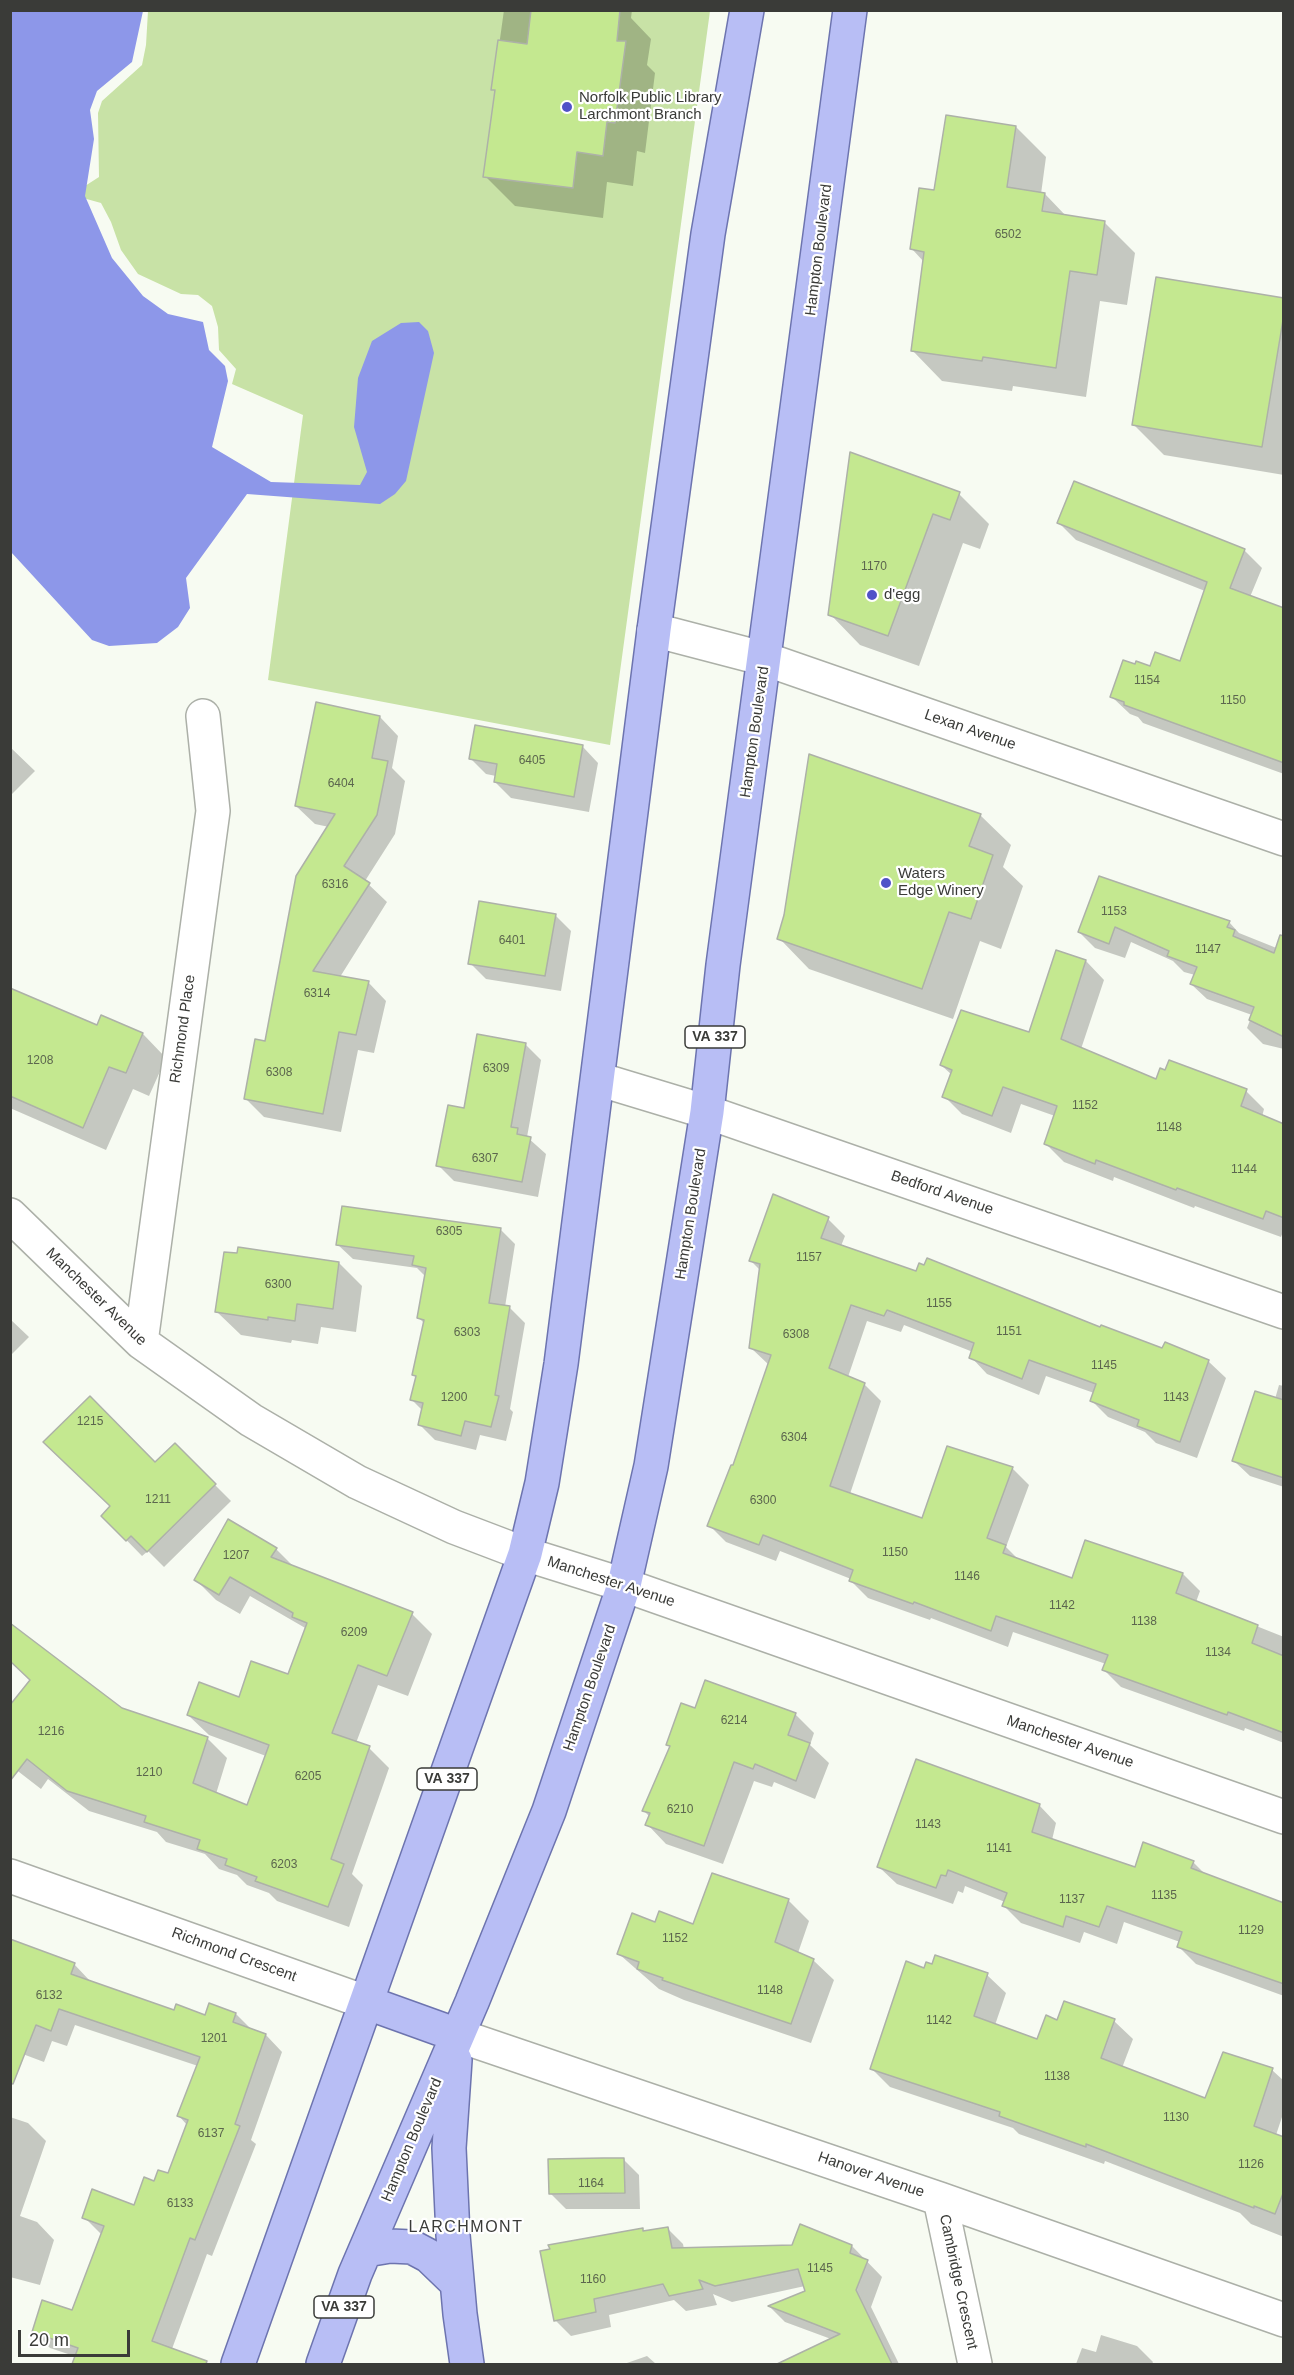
<!DOCTYPE html>
<html>
<head>
<meta charset="utf-8">
<style>
	body { margin:0 }
	#map { position:relative; width:1294px; height:2375px; overflow:hidden; background:#f7fbf2; font-family:Helvetica,sans-serif }
	canvas { display:block }
	.frame { position:absolute; inset:0; border:12px solid #3a3b38; pointer-events:none }
	.scale { position:absolute; left:18px; top:2330px; width:112px; height:27px; box-sizing:border-box; border:3px solid #3a3b38; border-top:0; padding-left:8px; font-size:18px; line-height:21px; white-space:nowrap; color:#3a3b38; -webkit-text-stroke:4px #fff; paint-order:stroke }
</style>
</head>
<body>
<div id="map">
<canvas width="1294" height="2375"></canvas>
<div class="frame"></div>
<div class="scale">20 m</div>
</div>
<script>
const g = document.querySelector('canvas').getContext('2d');
g.lineJoin = 'round';
function fill(path, color) { g.fillStyle = color; g.fill(path, 'evenodd'); }
const poly = rows => new Path2D(rows.map(r => 'M' + r).join(''));
function stroke(path, color, width, dash) { g.strokeStyle = color; g.lineWidth = width; g.lineCap = dash ? 'butt' : 'round'; g.setLineDash(dash || []); g.stroke(path); }
function label(font, color, halo, rows, align = 'center') {
  g.font = font + ' Helvetica,sans-serif'; g.lineWidth = 4.5; g.setLineDash([]); g.textBaseline = 'middle'; g.strokeStyle = halo; g.fillStyle = color; for (const [text, x, y, turn = 0] of rows) {
    g.save(); g.translate(x, y); g.rotate((+turn || 0) * Math.PI / 180); g.textAlign = isNaN(turn) ? turn : align; if (halo) g.strokeText(text, 0, 0); g.fillText(text, 0, 0); g.restore();
  }
}
const green = poly([
	[148,11,710,11,610,745,268,680,303,415,232,384,236,369,219,350,218,327,212,306,198,295,181,294,138,274,121,250,111,222,101,203,83,198,85,186,99,177,98,113,102,101,142,65,146,45]
]);
const water = poly([
	[11,10,143,11,132,62,97,91,90,110,94,139,85,196,112,258,143,296,168,314,203,322,209,350,225,366,228,381,212,447,271,482,360,485,367,472,354,427,358,378,372,341,401,323,419,322,428,331,434,353,406,481,395,494,380,504,247,494,186,578,190,608,178,627,157,643,109,646,92,640,11,552]
]);
const shadow = poly([
	[504,10,632,10,631,18,651,39,647,65,655,73,645,153,637,151,633,186,607,182,603,218,515,206,485,176,496,92,493,89],
	[1016,127,1046,157,1041,194,1045,194,1067,217,1105,223,1135,253,1127,305,1100,301,1086,397,1013,386,1012,391,942,381,912,350,924,262,912,249,936,192],
	[1284,299,1284,475,1164,455,1134,425],
	[851,454,959,494,989,524,980,549,963,543,919,666,860,645,830,614],
	[1059,523,1244,550,1262,568,1250,597,1284,609,1284,774,1143,723,1138,717,1130,714,1112,697,1151,668,1181,663,1205,591,1076,540],
	[380,717,398,736,392,768,405,781,395,834,365,881,387,902,340,977,368,982,386,1001,374,1053,358,1050,341,1132,264,1117,245,1098,266,1042,329,827,315,824,296,806],
	[10,747,35,771,10,796],
	[583,747,598,763,589,812,511,798,495,782,496,776,486,774,470,758],
	[980,815,1011,845,1003,867,1023,886,1001,949,980,941,953,1019,809,969,779,938],
	[1100,878,1229,922,1239,933,1284,951,1284,1049,1263,1044,1247,1028,1252,1015,1207,999,1191,984,1195,975,1184,972,1173,961,1131,942,1125,958,1095,948,1079,932],
	[555,915,571,931,561,991,486,979,470,963],
	[1057,952,1086,961,1104,980,1081,1049,1157,1081,1246,1091,1264,1109,1262,1117,1284,1146,1284,1229,1281,1237,1195,1206,1194,1208,1114,1177,1113,1181,1064,1162,1046,1144,1055,1116,1021,1104,1011,1133,962,1114,944,1096,952,1075,941,1065,1030,1034],
	[102,1017,143,1034,166,1058,149,1096,133,1089,106,1150,10,1108,10,1023,97,1027],
	[525,1044,541,1060,527,1137,546,1154,538,1197,454,1181,438,1165,465,1110],
	[828,1219,845,1236,841,1246,917,1273,1162,1350,1208,1361,1226,1378,1197,1458,1156,1443,1145,1432,1108,1417,1091,1400,1094,1393,1046,1376,1039,1395,987,1374,971,1357,973,1352,904,1325,901,1332,867,1321,848,1377,864,1384,881,1401,850,1494,923,1520,1012,1468,1029,1485,1006,1547,1019,1560,1073,1580,1086,1542,1183,1574,1200,1591,1196,1602,1284,1637,1284,1743,1245,1728,1244,1731,1121,1687,1104,1670,1106,1664,1013,1632,1008,1647,931,1618,930,1620,868,1598,851,1581,851,1579,780,1551,776,1561,726,1542,709,1525,734,1467,769,1365,751,1348,760,1270,750,1260],
	[500,1229,515,1244,505,1307,510,1308,525,1323,510,1409,513,1412,506,1441,480,1435,476,1450,435,1440,420,1425,423,1411,411,1399,417,1378,413,1375,425,1324,419,1318,426,1277,417,1268,353,1259,337,1244],
	[339,1263,362,1286,356,1332,321,1327,318,1344,292,1340,291,1343,241,1335,217,1312],
	[10,1319,29,1337,10,1356],
	[1279,1385,1284,1386,1284,1487,1250,1476,1234,1461,1275,1399],
	[175,1445,231,1501,164,1567,148,1551,142,1556,103,1516],
	[276,1549,296,1569,412,1614,432,1634,408,1696,378,1685,356,1743,369,1748,389,1768,352,1874,363,1885,349,1927,277,1901,269,1893,247,1885,237,1875,219,1869,205,1854,166,1842,157,1832,89,1811,48,1779,41,1789,10,1765,121,1710,207,1738,227,1758,216,1794,248,1806,266,1756,209,1735,188,1715,240,1699,289,1676,307,1629,250,1596,240,1614,216,1600,196,1580],
	[696,1709,795,1714,814,1733,810,1745,829,1763,815,1799,774,1782,772,1787,754,1781,723,1864,666,1844,647,1824,650,1817,644,1811,671,1748,667,1744],
	[1039,1805,1056,1823,1052,1840,1135,1869,1193,1862,1207,1876,1284,1905,1284,1996,1196,1964,1178,1946,1180,1942,1124,1922,1117,1944,1084,1932,1080,1943,1021,1923,1004,1906,1005,1902,965,1886,963,1893,958,1891,953,1904,897,1884,879,1867],
	[788,1900,809,1921,798,1953,813,1960,834,1980,811,2043,684,2000,659,1989,619,1954,656,1924,694,1926],
	[74,1964,91,1982,175,2012,206,2017,236,2014,252,2030,266,2035,282,2052,251,2140,256,2144,212,2256,207,2254,169,2357,172,2360,171,2364,74,2364,77,2357,50,2348,33,2331,73,2312,102,2235,84,2217,135,2207,155,2183,169,2175,187,2125,179,2116,198,2066,75,2025,67,2046,52,2041,44,2062,12,2050],
	[925,1970,987,1975,1006,1993,995,2025,1038,2041,1058,2022,1114,2021,1133,2039,1122,2068,1206,2100,1272,2070,1284,2081,1284,2111,1276,2135,1284,2138,1284,2237,1251,2224,1240,2213,1105,2161,1104,2164,1019,2134,1013,2128,890,2087,871,2068],
	[10,2117,28,2123,46,2141,20,2216,37,2222,54,2240,40,2285,10,2277],
	[623,2159,639,2175,640,2209,566,2209,550,2193],
	[667,2228,683,2244,684,2249,852,2246,882,2277,871,2307,899,2364,802,2364,797,2356,831,2339,785,2322,770,2307,807,2292,805,2286,732,2302,713,2294,717,2305,686,2311,674,2300,609,2315,611,2327,571,2336,555,2320,642,2229,645,2232],
	[1101,2335,1137,2346,1153,2362,1152,2364,1076,2364,1082,2348,1096,2352],
	[647,2356,656,2364,624,2364]
]);
const building = poly([
	[531,10,620,10,617,41,626,41,615,123,607,122,603,156,577,152,573,188,483,177,495,90,491,90,498,40,527,44,531,10],
	[946,115,1016,126,1007,187,1045,193,1042,211,1105,221,1097,275,1070,271,1056,368,983,357,982,361,911,351,924,252,910,249,919,188,934,190,946,115],
	[1156,277,1284,298,1284,314,1262,447,1132,425,1156,277],
	[850,452,960,492,950,520,933,514,888,636,828,615,850,452],
	[1074,481,1245,549,1230,588,1284,608,1284,763,1124,705,1124,702,1110,697,1123,660,1135,664,1136,661,1150,666,1155,652,1180,661,1207,582,1057,523,1074,481],
	[316,702,380,716,372,758,388,761,377,815,344,866,370,883,313,971,369,981,356,1035,339,1032,323,1114,244,1099,255,1039,265,1041,296,876,335,814,295,806,316,702],
	[475,725,583,745,574,797,494,782,497,764,469,759,475,725],
	[809,754,981,814,969,846,993,855,971,919,949,912,922,989,777,939,784,915,809,754],
	[1099,876,1230,921,1227,927,1235,930,1233,936,1274,953,1280,935,1284,936,1284,1037,1249,1020,1254,1007,1190,984,1197,967,1167,956,1169,951,1115,927,1109,944,1078,932,1099,876],
	[479,901,556,914,545,976,468,964,479,901],
	[1056,950,1086,960,1061,1039,1156,1079,1160,1068,1165,1070,1169,1060,1247,1089,1241,1106,1284,1124,1284,1218,1266,1211,1263,1219,1177,1188,1176,1190,1096,1160,1095,1164,1044,1144,1057,1106,1003,1087,992,1116,942,1097,952,1070,940,1065,961,1010,1029,1032,1056,950],
	[10,988,97,1025,101,1015,143,1033,126,1073,109,1067,83,1128,10,1096,10,988],
	[477,1034,526,1043,511,1127,518,1128,517,1134,531,1137,522,1182,436,1166,448,1105,464,1108,477,1034],
	[773,1194,829,1217,821,1238,916,1271,919,1263,924,1265,927,1258,1100,1327,1101,1325,1162,1348,1165,1342,1209,1360,1180,1442,1137,1426,1139,1420,1090,1401,1096,1384,1029,1360,1022,1379,969,1358,974,1343,887,1310,884,1316,851,1305,829,1368,865,1383,830,1486,922,1518,947,1446,1013,1467,987,1538,1006,1545,1003,1553,1072,1578,1085,1540,1183,1573,1176,1593,1258,1625,1252,1643,1284,1656,1284,1733,1228,1712,1227,1715,1102,1670,1108,1655,996,1616,991,1631,914,1602,913,1604,849,1581,853,1570,763,1535,759,1545,707,1526,731,1465,733,1465,771,1355,749,1348,760,1264,749,1261,773,1194],
	[342,1206,501,1228,489,1303,510,1306,495,1395,499,1396,491,1427,465,1421,461,1436,418,1425,423,1403,410,1400,416,1376,412,1375,424,1320,417,1318,426,1268,412,1265,414,1256,336,1245,342,1206],
	[238,1247,339,1262,333,1309,297,1304,295,1321,268,1317,268,1320,215,1312,224,1252,237,1253,238,1247],
	[1255,1391,1284,1400,1284,1478,1232,1461,1255,1391],
	[90,1396,155,1462,175,1443,216,1484,147,1552,131,1536,126,1541,101,1516,110,1506,43,1442,90,1396],
	[228,1519,277,1548,271,1557,413,1612,387,1676,358,1665,332,1733,370,1746,331,1859,344,1864,328,1907,255,1881,257,1877,225,1865,227,1859,197,1849,200,1840,144,1822,146,1816,67,1791,27,1759,10,1781,10,1705,30,1680,10,1661,10,1623,122,1708,208,1737,193,1783,247,1805,269,1745,187,1715,199,1682,239,1697,251,1661,288,1674,307,1623,292,1617,293,1613,230,1577,219,1595,194,1580,228,1519],
	[705,1680,796,1713,788,1735,810,1743,796,1781,755,1764,753,1769,734,1762,704,1846,645,1825,650,1813,642,1811,670,1746,666,1745,681,1703,695,1708,705,1680],
	[916,1759,1040,1804,1032,1832,1135,1867,1143,1842,1194,1861,1191,1868,1284,1903,1284,1984,1177,1947,1182,1932,1107,1906,1099,1927,1066,1916,1063,1927,1002,1906,1007,1893,948,1870,946,1876,941,1875,936,1888,877,1867,916,1759],
	[712,1873,789,1899,775,1942,814,1959,791,2024,662,1980,663,1978,637,1969,639,1962,617,1954,632,1913,655,1922,659,1911,693,1924,712,1873],
	[10,1939,75,1963,71,1974,174,2010,176,2004,205,2015,209,2003,236,2013,233,2022,266,2034,235,2124,240,2126,195,2240,190,2238,152,2341,207,2361,206,2364,72,2364,78,2348,32,2332,42,2300,72,2310,104,2226,82,2218,92,2189,134,2205,144,2177,154,2181,158,2170,168,2173,188,2120,177,2116,200,2057,59,2009,51,2031,36,2025,13,2084,10,2083,10,1939],
	[935,1955,988,1973,974,2016,1037,2039,1046,2015,1057,2020,1064,2001,1115,2019,1101,2058,1205,2098,1223,2052,1273,2068,1254,2126,1284,2137,1284,2191,1275,2214,1254,2206,1254,2208,1086,2144,1086,2147,999,2116,1000,2112,870,2069,906,1961,924,1968,926,1962,932,1964,935,1955],
	[603,2158,624,2158,625,2193,549,2194,548,2159,603,2158],
	[800,2224,852,2245,850,2253,868,2260,856,2290,892,2364,777,2364,840,2334,768,2306,805,2291,798,2269,715,2286,699,2280,703,2289,669,2296,663,2284,594,2299,596,2312,554,2321,540,2251,550,2249,548,2245,643,2228,643,2231,668,2227,672,2248,792,2245,800,2224]
]);
const minor = poly([
	[654,630,765,659,1284,839],
	[598,1079,707,1112,1284,1312],
	[10,1215,141,1342,251,1420,357,1482,454,1527,525,1554,624,1585,1284,1817],
	[141,1342,213,811,203,716],
	[10,1876,368,2003],
	[457,2035,940,2199,1284,2320],
	[940,2199,975,2364]
]);
const major = poly([
	[368,2003,457,2035],
	[455,2060,449,2148,453,2235,460,2314,467,2364],
	[366,2250,390,2246,412,2247,429,2256,457,2283],
	[238,2364,525,1554,542,1483,561,1364,654,630,708,234,747,10],
	[323,2364,355,2274,472,2002,549,1811,624,1585,651,1466,707,1112,723,965,850,10]
]);
const markers = [
	[567,107,6,"#5052c8"],
	[872,595,6,"#5052c8"],
	[886,883,6,"#5052c8"]
];
const numberNames = [
	["6502",1008,235],
	["1170",874,567],
	["1154",1147,681],
	["1150",1233,701],
	["6405",532,761],
	["6404",341,784],
	["6316",335,885],
	["1153",1114,912],
	["6401",512,941],
	["1147",1208,950],
	["6314",317,994],
	["1208",40,1061],
	["6309",496,1069],
	["6308",279,1073],
	["1152",1085,1106],
	["1148",1169,1128],
	["6307",485,1159],
	["1144",1244,1170],
	["6305",449,1232],
	["1157",809,1258],
	["6300",278,1285],
	["1155",939,1304],
	["1151",1009,1332],
	["6303",467,1333],
	["6308",796,1335],
	["1145",1104,1366],
	["1200",454,1398],
	["1143",1176,1398],
	["1215",90,1422],
	["6304",794,1438],
	["1211",158,1500],
	["6300",763,1501],
	["1150",895,1553],
	["1207",236,1556],
	["1146",967,1577],
	["1142",1062,1606],
	["1138",1144,1622],
	["6209",354,1633],
	["1134",1218,1653],
	["6214",734,1721],
	["1216",51,1732],
	["1210",149,1773],
	["6205",308,1777],
	["6210",680,1810],
	["1143",928,1825],
	["1141",999,1849],
	["6203",284,1865],
	["1135",1164,1896],
	["1137",1072,1900],
	["1129",1251,1931],
	["1152",675,1939],
	["1148",770,1991],
	["6132",49,1996],
	["1142",939,2021],
	["1201",214,2039],
	["1138",1057,2077],
	["1130",1176,2118],
	["6137",211,2134],
	["1126",1251,2165],
	["1164",591,2184],
	["6133",180,2204],
	["1145",820,2269],
	["1160",593,2280]
];
const shields = [
	[715,1037,60],
	[447,1779,60],
	[344,2307,60]
];
const shieldNames = [
	["VA 337",715,1037],
	["VA 337",447,1779],
	["VA 337",344,2307]
];
const poiNames = [
	["Norfolk Public Library",579,98],
	["Larchmont Branch",579,115],
	["d'egg",884,595],
	["Waters",898,874],
	["Edge Winery",898,891]
];
const streetNames = [
	["Hampton Boulevard",819,250,-83],
	["Lexan Avenue",970,730,19],
	["Hampton Boulevard",755,732,-82],
	["Richmond Place",183,1029,-82],
	["Bedford Avenue",942,1193,19],
	["Hampton Boulevard",691,1214,-81],
	["Manchester Avenue",96,1297,44],
	["Manchester Avenue",611,1582,18],
	["Hampton Boulevard",590,1688,-71],
	["Manchester Avenue",1070,1742,19],
	["Richmond Crescent",234,1955,20],
	["Hampton Boulevard",412,2140,-67],
	["Hanover Avenue",871,2175,19],
	["Cambridge Crescent",958,2282,78]
];
const neighbourhoodNames = [
	["LARCHMONT",466,2228]
];
fill(green, '#c8e2a6');
fill(water, '#8d97e9');
fill(shadow, '#0003');
fill(building, '#c4e890');
stroke(building, '#adb1a8', 1.5);
stroke(minor, '#acb0a8', 36);
stroke(major, '#6d74af', 36);
stroke(minor, '#fff', 33);
stroke(major, '#b8bef5', 33);
for (const [x, y, r, color] of markers) { const dot = new Path2D(); dot.arc(x, y, r, 0, 2 * Math.PI); g.fillStyle = color; g.fill(dot); stroke(dot, '#fff', 2); }
label('12px', '#5c664e', null, numberNames);
for (const [x, y, w] of shields) { const box = new Path2D(); box.roundRect(x - w / 2, y - 11, w, 22, 4.5); g.fillStyle = '#fff'; g.fill(box); stroke(box, '#3a3b38', 1.5); }
label('bold 14px', '#3a3b38', null, shieldNames);
label('15px', '#3a3b38', '#fff', poiNames, 'left');
label('15px', '#3a3b38', '#fff', streetNames);
g.letterSpacing = '1.5px';
label('16px', '#3a3b38', '#fff', neighbourhoodNames);
g.letterSpacing = '0px';
</script>
</body>
</html>
